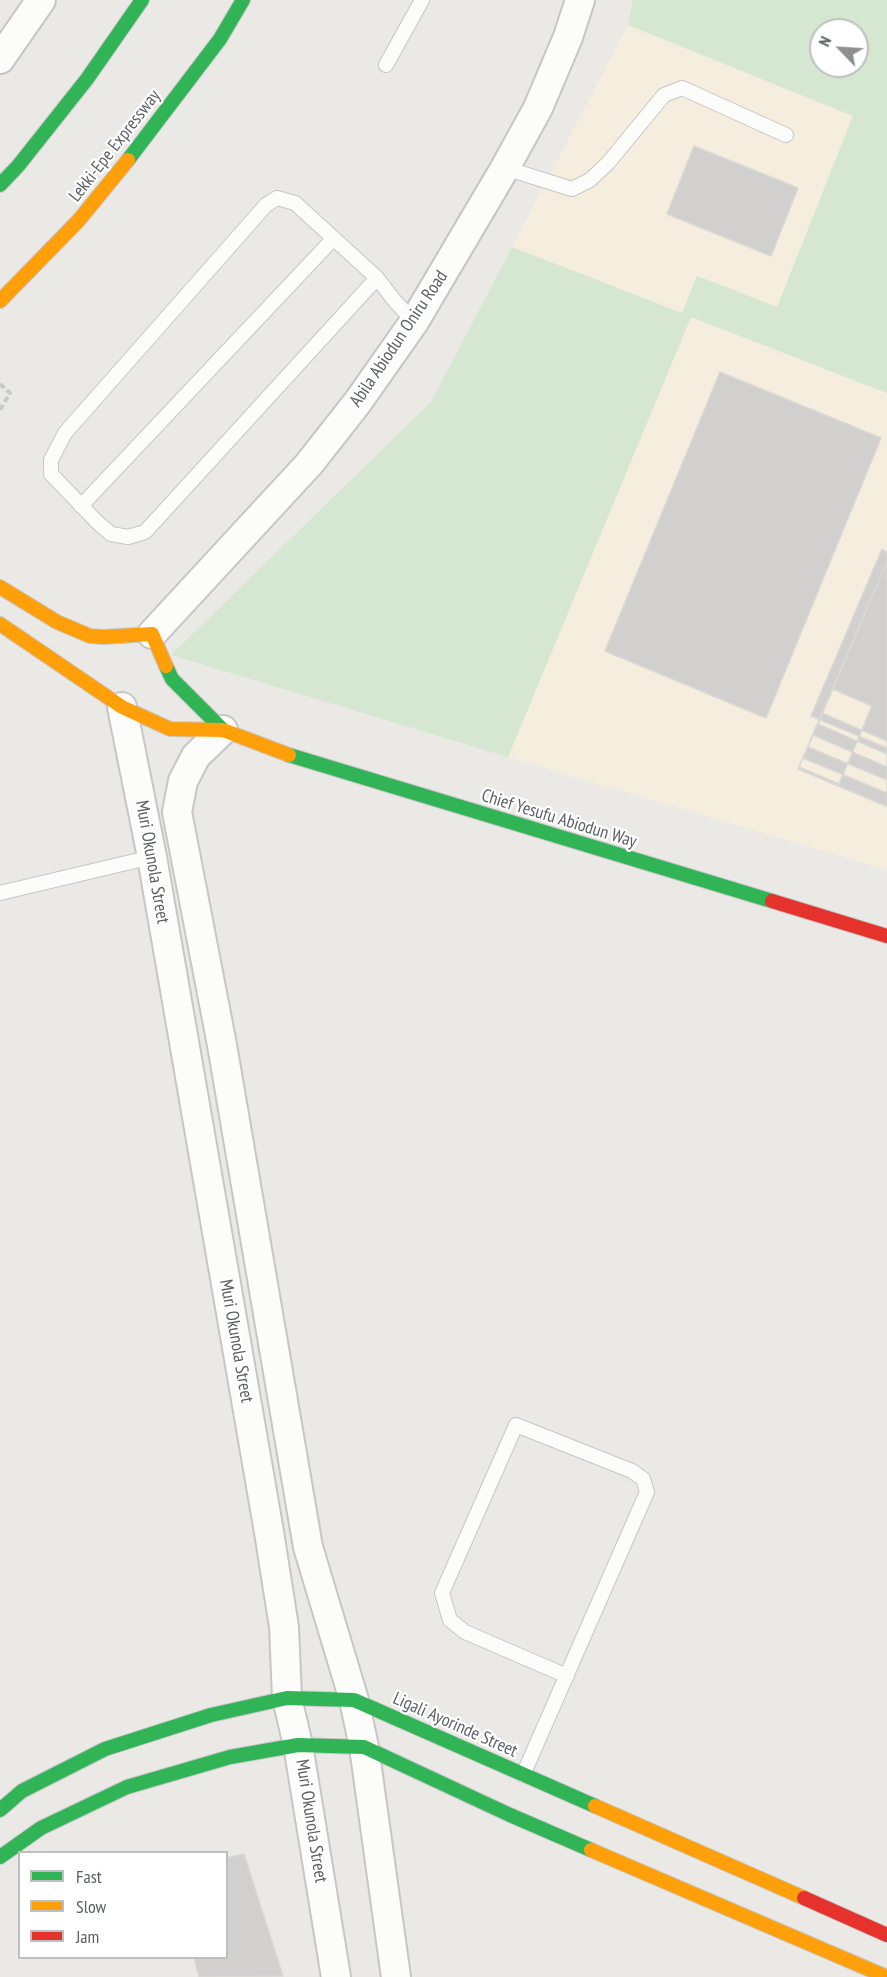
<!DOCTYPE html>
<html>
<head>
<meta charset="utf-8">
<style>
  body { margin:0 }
  #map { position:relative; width:887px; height:1977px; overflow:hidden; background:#ebe9e6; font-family:"PT Sans Narrow",sans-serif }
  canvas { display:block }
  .legend { position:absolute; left:18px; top:1851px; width:210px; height:108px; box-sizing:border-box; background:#fff; border:2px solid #bdbfc1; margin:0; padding:8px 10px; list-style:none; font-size:18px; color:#5b5f63 }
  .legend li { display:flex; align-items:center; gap:12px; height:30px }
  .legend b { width:30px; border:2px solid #bdbfc1 }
  .north { position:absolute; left:809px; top:18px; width:60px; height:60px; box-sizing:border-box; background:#fff; border:2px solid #bdbfc1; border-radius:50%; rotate:295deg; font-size:16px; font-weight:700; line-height:24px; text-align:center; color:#5b5f63 }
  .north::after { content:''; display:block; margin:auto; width:21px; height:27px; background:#8d8f91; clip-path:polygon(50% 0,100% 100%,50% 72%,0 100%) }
</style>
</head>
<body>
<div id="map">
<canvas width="887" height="1977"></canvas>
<ul class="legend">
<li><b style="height:8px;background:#30b455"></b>Fast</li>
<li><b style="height:8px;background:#ff9f0a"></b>Slow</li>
<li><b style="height:8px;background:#e5322d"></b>Jam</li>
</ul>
<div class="north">N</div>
</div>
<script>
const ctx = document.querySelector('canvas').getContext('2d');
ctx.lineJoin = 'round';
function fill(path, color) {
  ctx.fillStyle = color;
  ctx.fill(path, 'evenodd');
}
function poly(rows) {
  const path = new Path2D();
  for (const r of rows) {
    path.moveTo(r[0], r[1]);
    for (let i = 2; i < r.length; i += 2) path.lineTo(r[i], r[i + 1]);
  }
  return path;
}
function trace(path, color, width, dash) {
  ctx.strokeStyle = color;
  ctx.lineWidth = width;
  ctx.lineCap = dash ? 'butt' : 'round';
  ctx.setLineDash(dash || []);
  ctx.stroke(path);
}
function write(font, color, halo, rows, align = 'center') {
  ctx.font = font + ' "PT Sans Narrow",sans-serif';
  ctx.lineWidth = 4.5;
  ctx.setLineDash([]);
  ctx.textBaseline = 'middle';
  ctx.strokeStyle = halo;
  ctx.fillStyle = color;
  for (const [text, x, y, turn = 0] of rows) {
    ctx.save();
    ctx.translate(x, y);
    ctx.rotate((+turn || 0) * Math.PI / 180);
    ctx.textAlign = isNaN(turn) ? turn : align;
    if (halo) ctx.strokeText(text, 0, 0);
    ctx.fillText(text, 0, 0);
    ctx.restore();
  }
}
fill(poly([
  [628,25,853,116,777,307,697,276,682,313,512,247],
  [691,317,887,393,887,870,508,757]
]), '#f5edde');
fill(poly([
  [633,0,887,0,887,393,691,317,508,757,171,655,431,402,512,247,682,313,697,276,777,307,853,116,628,25],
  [821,30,857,30,857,66,821,66]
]), '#d5e7d1');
const building = poly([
  [694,146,798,188,771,256,667,214,694,146],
  [720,372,881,438,766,718,605,651,720,372],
  [882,549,887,552,887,748,811,716,882,549],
  [887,561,887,806,798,769,799,767,839,784,872,706,833,689,887,561],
  [887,561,887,806,798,769,887,561],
  [887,561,887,804,886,806,798,769,887,561],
  [887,561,887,793,803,758,887,561],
  [887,561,887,780,808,747,887,561],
  [887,561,887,767,813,735,887,561],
  [887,561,887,754,818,724,887,561],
  [887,561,887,741,822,713,887,561],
  [244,1854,283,1976,199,1977,194,1958,226,1958,226,1858,244,1854]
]);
fill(building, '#d1d0cf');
trace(building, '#dad8d5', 1.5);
const lane = poly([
  [386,65,422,0],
  [505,168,572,189,590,180,608,163,664,95,682,88,786,135],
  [277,198,295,203,377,278,145,532,128,537,111,534,97,522,51,474,51,460,65,433,266,205,277,198],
  [377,278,394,300,414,322],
  [81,506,334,238],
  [0,893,152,857],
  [523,1775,647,1492,643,1479,632,1471,516,1425,442,1593,450,1620,465,1632,567,1676]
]);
const street = poly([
  [0,59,41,0],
  [152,634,309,464,357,403,414,322,505,168,538,108,568,37,580,0],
  [122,707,152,857,269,1532,284,1627,287,1698,298,1745,336,1977],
  [223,730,196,756,183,781,177,812,222,1045,308,1547,354,1700,364,1747,396,1977]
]);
const fast = poly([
  [128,160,220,39,243,0],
  [0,185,18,166,87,79,142,0],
  [166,666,172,679,223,730],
  [289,755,772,901],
  [0,1810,22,1791,105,1749,211,1715,287,1698,354,1700,595,1806],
  [0,1857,41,1828,127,1787,230,1757,298,1745,364,1747,510,1815,591,1850]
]);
const slow = poly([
  [0,301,79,220,128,160],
  [0,587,57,622,90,636,103,637,152,634,166,666],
  [0,624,122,707,170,729,223,730,289,755],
  [595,1806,804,1898],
  [591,1850,887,1977]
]);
const jam = poly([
  [772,901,887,936],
  [804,1898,887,1935]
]);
trace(lane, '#c6c6c7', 16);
trace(street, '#c6c6c7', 32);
trace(fast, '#c7c7c8', 16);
trace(slow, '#c7c7c8', 16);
trace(jam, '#c7c7c8', 16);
trace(poly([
  [0,384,10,393,0,410]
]), '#c5cbc8', 4, [6, 3]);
trace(lane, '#fcfcfb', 14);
trace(street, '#fcfcfb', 28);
trace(fast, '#30b455', 14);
trace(slow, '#ff9f0a', 14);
trace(jam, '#e5322d', 14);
write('18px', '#5b5f63', '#fff', [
  ["Lekki-Epe Expressway",115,146,-52],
  ["Abila Abiodun Oniru Road",399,339,-56],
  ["Chief Yesufu Abiodun Way",559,819,17],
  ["Muri Okunola Street",152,862,80],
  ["Muri Okunola Street",236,1341,80],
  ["Ligali Ayorinde Street",455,1725,24],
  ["Muri Okunola Street",311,1821,81]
]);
</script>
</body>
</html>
